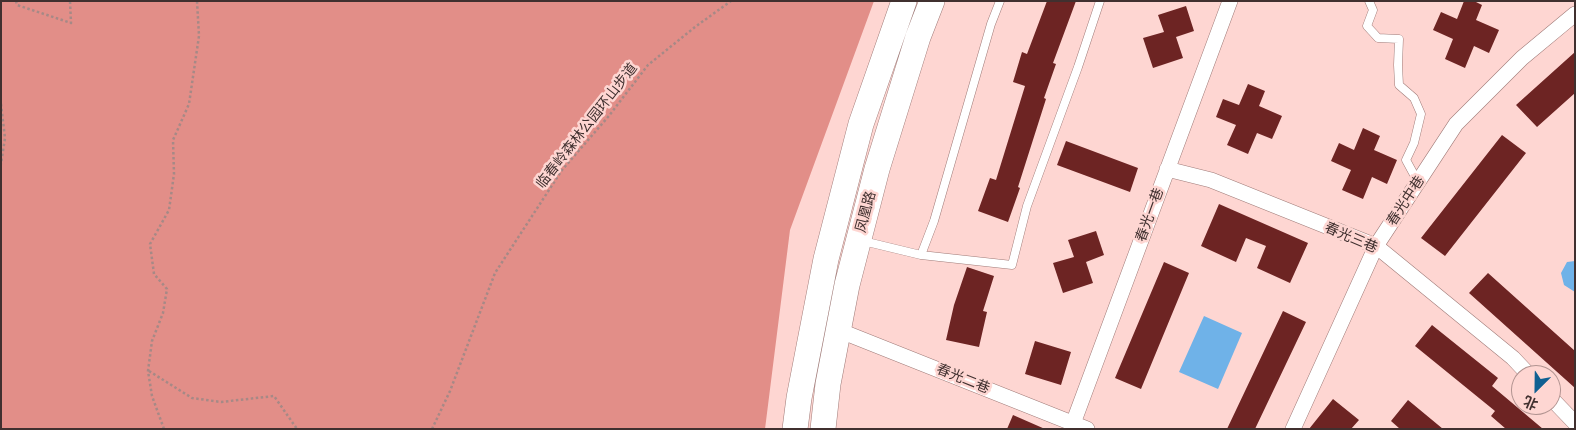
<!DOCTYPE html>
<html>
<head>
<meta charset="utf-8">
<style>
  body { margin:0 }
  #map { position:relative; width:1576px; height:430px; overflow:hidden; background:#fed6d2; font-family:"PT Serif","Noto Sans SC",serif }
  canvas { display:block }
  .frame { position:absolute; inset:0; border:2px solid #40302f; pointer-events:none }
  .north { position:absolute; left:1511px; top:365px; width:50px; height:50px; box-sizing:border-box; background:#fed6d2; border:1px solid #b29491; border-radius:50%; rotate:203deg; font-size:14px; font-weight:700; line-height:20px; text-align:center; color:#40302f }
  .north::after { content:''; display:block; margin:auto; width:18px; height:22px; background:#106092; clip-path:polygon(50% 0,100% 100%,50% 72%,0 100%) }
</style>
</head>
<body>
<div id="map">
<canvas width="1576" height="430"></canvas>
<div class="frame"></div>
<div class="north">北</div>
</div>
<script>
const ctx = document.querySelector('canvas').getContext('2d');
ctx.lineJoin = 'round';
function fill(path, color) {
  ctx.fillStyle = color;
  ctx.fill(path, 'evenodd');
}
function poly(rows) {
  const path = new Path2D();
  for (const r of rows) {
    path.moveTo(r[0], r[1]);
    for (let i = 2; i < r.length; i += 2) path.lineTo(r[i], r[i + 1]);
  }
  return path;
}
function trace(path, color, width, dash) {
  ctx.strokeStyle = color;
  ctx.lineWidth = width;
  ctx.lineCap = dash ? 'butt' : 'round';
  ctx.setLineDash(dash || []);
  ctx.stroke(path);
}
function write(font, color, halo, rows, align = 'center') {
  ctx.font = font + ' "PT Serif","Noto Sans SC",serif';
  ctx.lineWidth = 5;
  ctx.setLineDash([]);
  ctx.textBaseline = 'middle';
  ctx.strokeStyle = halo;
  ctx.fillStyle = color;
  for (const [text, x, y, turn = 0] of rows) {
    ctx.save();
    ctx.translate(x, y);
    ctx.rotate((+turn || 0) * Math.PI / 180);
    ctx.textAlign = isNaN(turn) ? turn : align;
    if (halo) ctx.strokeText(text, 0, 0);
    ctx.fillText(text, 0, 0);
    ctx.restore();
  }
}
fill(poly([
  [1,1,874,1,790,230,765,429,1,429]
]), '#e28e88');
fill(poly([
  [1575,261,1575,292,1564,285,1561,273,1567,262],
  [1204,316,1242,333,1218,389,1179,372]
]), '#6fb2e8');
fill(poly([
  [1047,1,1076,1,1053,63,1056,64,1044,98,1046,99,1018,187,1020,188,1008,222,978,211,990,178,996,180,1025,86,1013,82,1022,52,1027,54],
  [1464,1,1474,1,1482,5,1476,20,1499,30,1489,53,1474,46,1465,68,1445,59,1453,39,1433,30,1441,12,1457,19],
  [1186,6,1194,31,1176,37,1183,58,1153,68,1143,38,1164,32,1158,15],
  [1575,52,1575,93,1537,127,1516,105],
  [1248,84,1265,91,1259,106,1282,116,1272,139,1257,133,1248,154,1227,145,1236,125,1216,117,1223,99,1239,105],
  [1363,128,1380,136,1374,150,1397,160,1387,184,1372,177,1363,199,1342,190,1351,170,1331,161,1339,143,1354,150],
  [1502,135,1526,153,1445,256,1421,238],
  [1066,141,1138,168,1130,192,1057,165],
  [1219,204,1308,243,1290,283,1257,268,1266,246,1246,238,1236,262,1201,246],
  [1096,231,1104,255,1086,262,1093,283,1063,293,1053,263,1074,257,1068,240],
  [1164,262,1189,273,1141,389,1115,378],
  [967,267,994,276,983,311,987,312,979,347,946,340,954,305],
  [1488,273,1575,351,1575,388,1469,293],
  [1283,311,1306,322,1255,429,1227,429],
  [1432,325,1498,378,1492,386,1543,429,1506,429,1491,416,1495,411,1415,346],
  [1035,341,1071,352,1061,385,1025,374],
  [1333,399,1359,420,1351,429,1309,429],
  [1408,400,1443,429,1400,429,1391,421],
  [1013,415,1045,429,1007,429]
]), '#6d2423');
const service = poly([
  [1369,1,1373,10,1367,26,1378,38,1399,39,1398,65,1399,85,1414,98,1421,114,1414,143,1406,160,1418,182],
  [863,241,921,255,934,221,991,24,1000,1],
  [921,255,1012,265,1027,206,1078,67,1100,1]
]);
const minor = poly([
  [1167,169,1211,180,1376,246,1513,358,1529,375],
  [838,330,1087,429],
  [1551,398,1575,423],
  [1071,429,1230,1],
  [1293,429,1376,246,1456,124,1522,58,1575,14]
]);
const trunk = poly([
  [795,429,799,398,826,259,861,124,904,1],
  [823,429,828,384,847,285,877,169,918,37,932,1]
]);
trace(service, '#a07b78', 9);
trace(minor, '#a07b78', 16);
trace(trunk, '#a07b78', 26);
trace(poly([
  [16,1,17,5,71,23,70,1],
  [1,104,5,138,1,164],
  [149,371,192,398,221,402,274,396,297,429],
  [164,429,152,396,148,371,152,341,163,313,167,289,154,274,150,244,169,210,174,174,173,140,189,104,199,36,197,1],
  [432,429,450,391,495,273,562,170,608,117,648,65,695,27,731,1]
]), '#a68986', 2.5, [2.5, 2.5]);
trace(service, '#fff', 8);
trace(minor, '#fff', 15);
trace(trunk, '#fff', 25);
write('14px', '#40302f', '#fed6d2', [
  ["临春岭森林公园环山步道",587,126,-52],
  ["春光中巷",1406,201,-57],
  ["凤凰路",866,212,-75],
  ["春光一巷",1150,215,-70],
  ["春光三巷",1351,238,23],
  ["春光二巷",963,379,22]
]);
</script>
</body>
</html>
